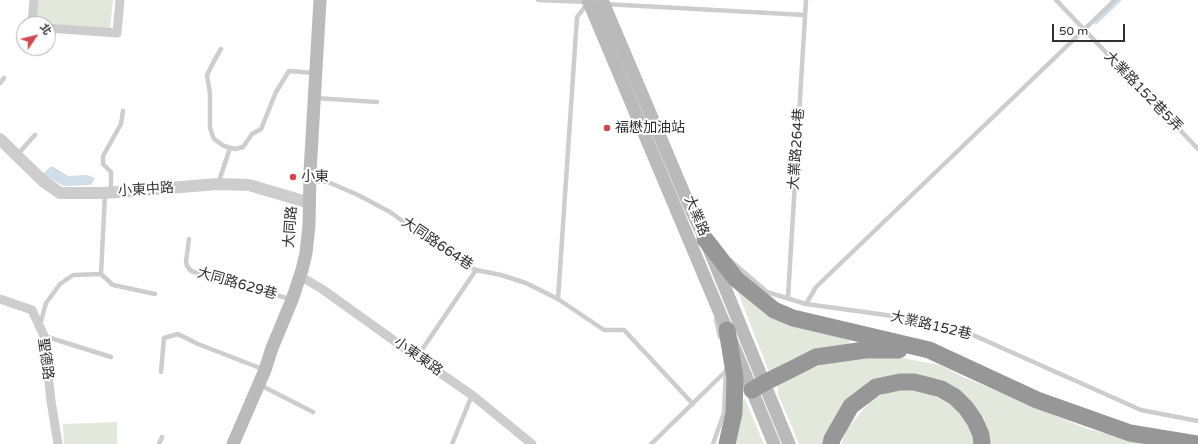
<!DOCTYPE html>
<html>
<head>
<meta charset="utf-8">
<style>
  body { margin:0 }
  #map { position:relative; width:1198px; height:444px; overflow:hidden; background:#fff; font-family:"Varela Round","Noto Sans TC",sans-serif }
  canvas { display:block }
  .north { position:absolute; left:16px; top:16px; width:40px; height:40px; box-sizing:border-box; background:#fff; border:1px solid #acacac; border-radius:50%; rotate:55deg; font-size:11px; font-weight:700; line-height:16px; text-align:center; color:#303030 }
  .north::after { content:''; display:block; margin:auto; width:14px; height:18px; background:#d14950; clip-path:polygon(50% 0,100% 100%,50% 72%,0 100%) }
  .scale { position:absolute; left:1052px; top:24px; width:73px; height:18px; box-sizing:border-box; border:2px solid #303030; border-top:0; padding-left:5px; font-size:12px; line-height:14px; white-space:nowrap; color:#303030; -webkit-text-stroke:3px #fff; paint-order:stroke }
</style>
</head>
<body>
<div id="map">
<canvas width="1198" height="444"></canvas>
<div class="north">北</div>
<div class="scale">50 m</div>
</div>
<script>
const ctx = document.querySelector('canvas').getContext('2d');
ctx.lineJoin = 'round';
function fill(path, color) {
  ctx.fillStyle = color;
  ctx.fill(path, 'evenodd');
}
function poly(rows) {
  const path = new Path2D();
  for (const r of rows) {
    path.moveTo(r[0], r[1]);
    for (let i = 2; i < r.length; i += 2) path.lineTo(r[i], r[i + 1]);
  }
  return path;
}
function trace(path, color, width, dash) {
  ctx.strokeStyle = color;
  ctx.lineWidth = width;
  ctx.lineCap = dash ? 'butt' : 'round';
  ctx.setLineDash(dash || []);
  ctx.stroke(path);
}
function write(font, color, halo, rows, align = 'center') {
  ctx.font = font + ' "Varela Round","Noto Sans TC",sans-serif';
  ctx.lineWidth = 4;
  ctx.setLineDash([]);
  ctx.textBaseline = 'middle';
  ctx.strokeStyle = halo;
  ctx.fillStyle = color;
  for (const [text, x, y, turn = 0] of rows) {
    ctx.save();
    ctx.translate(x, y);
    ctx.rotate((+turn || 0) * Math.PI / 180);
    ctx.textAlign = isNaN(turn) ? turn : align;
    if (halo) ctx.strokeText(text, 0, 0);
    ctx.fillText(text, 0, 0);
    ctx.restore();
  }
}
fill(poly([
  [38,0,113,0,110,29,36,22],
  [737,290,787,325,850,340,848,345,792,359,769,372],
  [886,355,940,365,963,377,1085,428,1145,444,989,444,984,418,959,393,923,379,853,395,825,444,799,444,778,394,778,383,821,365],
  [895,389,923,391,956,407,975,434,976,444,841,444,847,429,872,399],
  [744,397,764,444,734,444],
  [117,422,117,444,64,444,63,424]
]), '#e3e8dd');
fill(poly([
  [52,166,68,176,87,175,95,178,91,185,64,186,42,174]
]), '#cfdee9');
trace(poly([
  [1096,23,1120,0]
]), '#cfdee9', 3);
trace(poly([
  [538,0,588,2],
  [1056,0,1198,149],
  [605,4,805,15],
  [221,49,214,61,207,75,210,94,210,128,214,139,224,146,235,149,243,147,252,134,261,129,276,92,289,71,314,73],
  [0,83,4,78],
  [315,98,377,102],
  [17,155,35,135],
  [312,181,328,182,358,195,390,212,457,260,476,270,501,275,526,283,558,299,604,330,624,330,693,404],
  [218,184,230,148],
  [111,192,111,172,103,164,103,156,121,124,123,111],
  [189,239,186,262,187,266,191,271,290,299],
  [731,261,767,292,806,304,915,319,964,331,1141,410,1198,421],
  [101,274,105,194],
  [101,274,113,285,155,294],
  [788,297,806,0],
  [558,299,577,17,587,4],
  [806,304,816,287,1115,0],
  [716,319,720,337],
  [40,325,46,303,60,284,73,275,101,274],
  [44,336,111,357],
  [417,357,476,270],
  [161,372,164,338,178,334,198,344,265,370],
  [260,385,313,412],
  [159,444,162,437],
  [452,444,472,395],
  [651,444,726,371],
  [713,444,724,413,726,370]
]), '#cdcdcd', 4.5);
trace(poly([
  [32,24,34,0],
  [48,28,117,33,120,0],
  [300,276,322,289,417,357,472,395,532,444],
  [0,299,32,310,44,336,51,401,58,444]
]), '#cdcdcd', 9);
trace(poly([
  [0,139,43,181,60,193,105,193,218,184,249,185,310,203]
]), '#cdcdcd', 12);
trace(poly([
  [588,0,727,330,774,444],
  [602,0,689,205,705,239,789,444],
  [233,444,265,370,272,348,292,300,302,270,306,253,309,225,310,172,320,0]
]), '#bababa', 13);
trace(poly([
  [705,239,736,279,774,310,793,318,929,350,1037,400,1130,433,1198,444],
  [752,390,764,383,816,357,865,350,899,350],
  [727,444,734,413,735,378,727,330],
  [831,444,832,439,851,406,876,387,900,382,914,382,926,385,941,389,955,397,966,408,975,421,981,435,982,444]
]), '#979797', 17);
for (const [x, y, r, color] of [
  [607,128,4,"#d14950"],
  [293,177,4,"#d14950"]
]) {
  const dot = new Path2D();
  dot.arc(x, y, r, 0, 2 * Math.PI);
  ctx.fillStyle = color;
  ctx.fill(dot);
  trace(dot, '#fff', 1.5);
}
write('14px', '#303030', '#fff', [
  ["大業路152巷5弄",1143,92,46],
  ["大業路264巷",797,149,-86],
  ["小東中路",146,190,-4],
  ["大業路",696,216,67],
  ["大同路",291,227,-86],
  ["大同路664巷",437,244,34],
  ["大同路629巷",237,284,16],
  ["大業路152巷",931,326,13],
  ["小東東路",418,357,35],
  ["聖德路",45,359,82]
]);
write('14px', '#303030', '#fff', [
  ["福懋加油站",615,128],
  ["小東",301,177]
], 'left');
</script>
</body>
</html>
